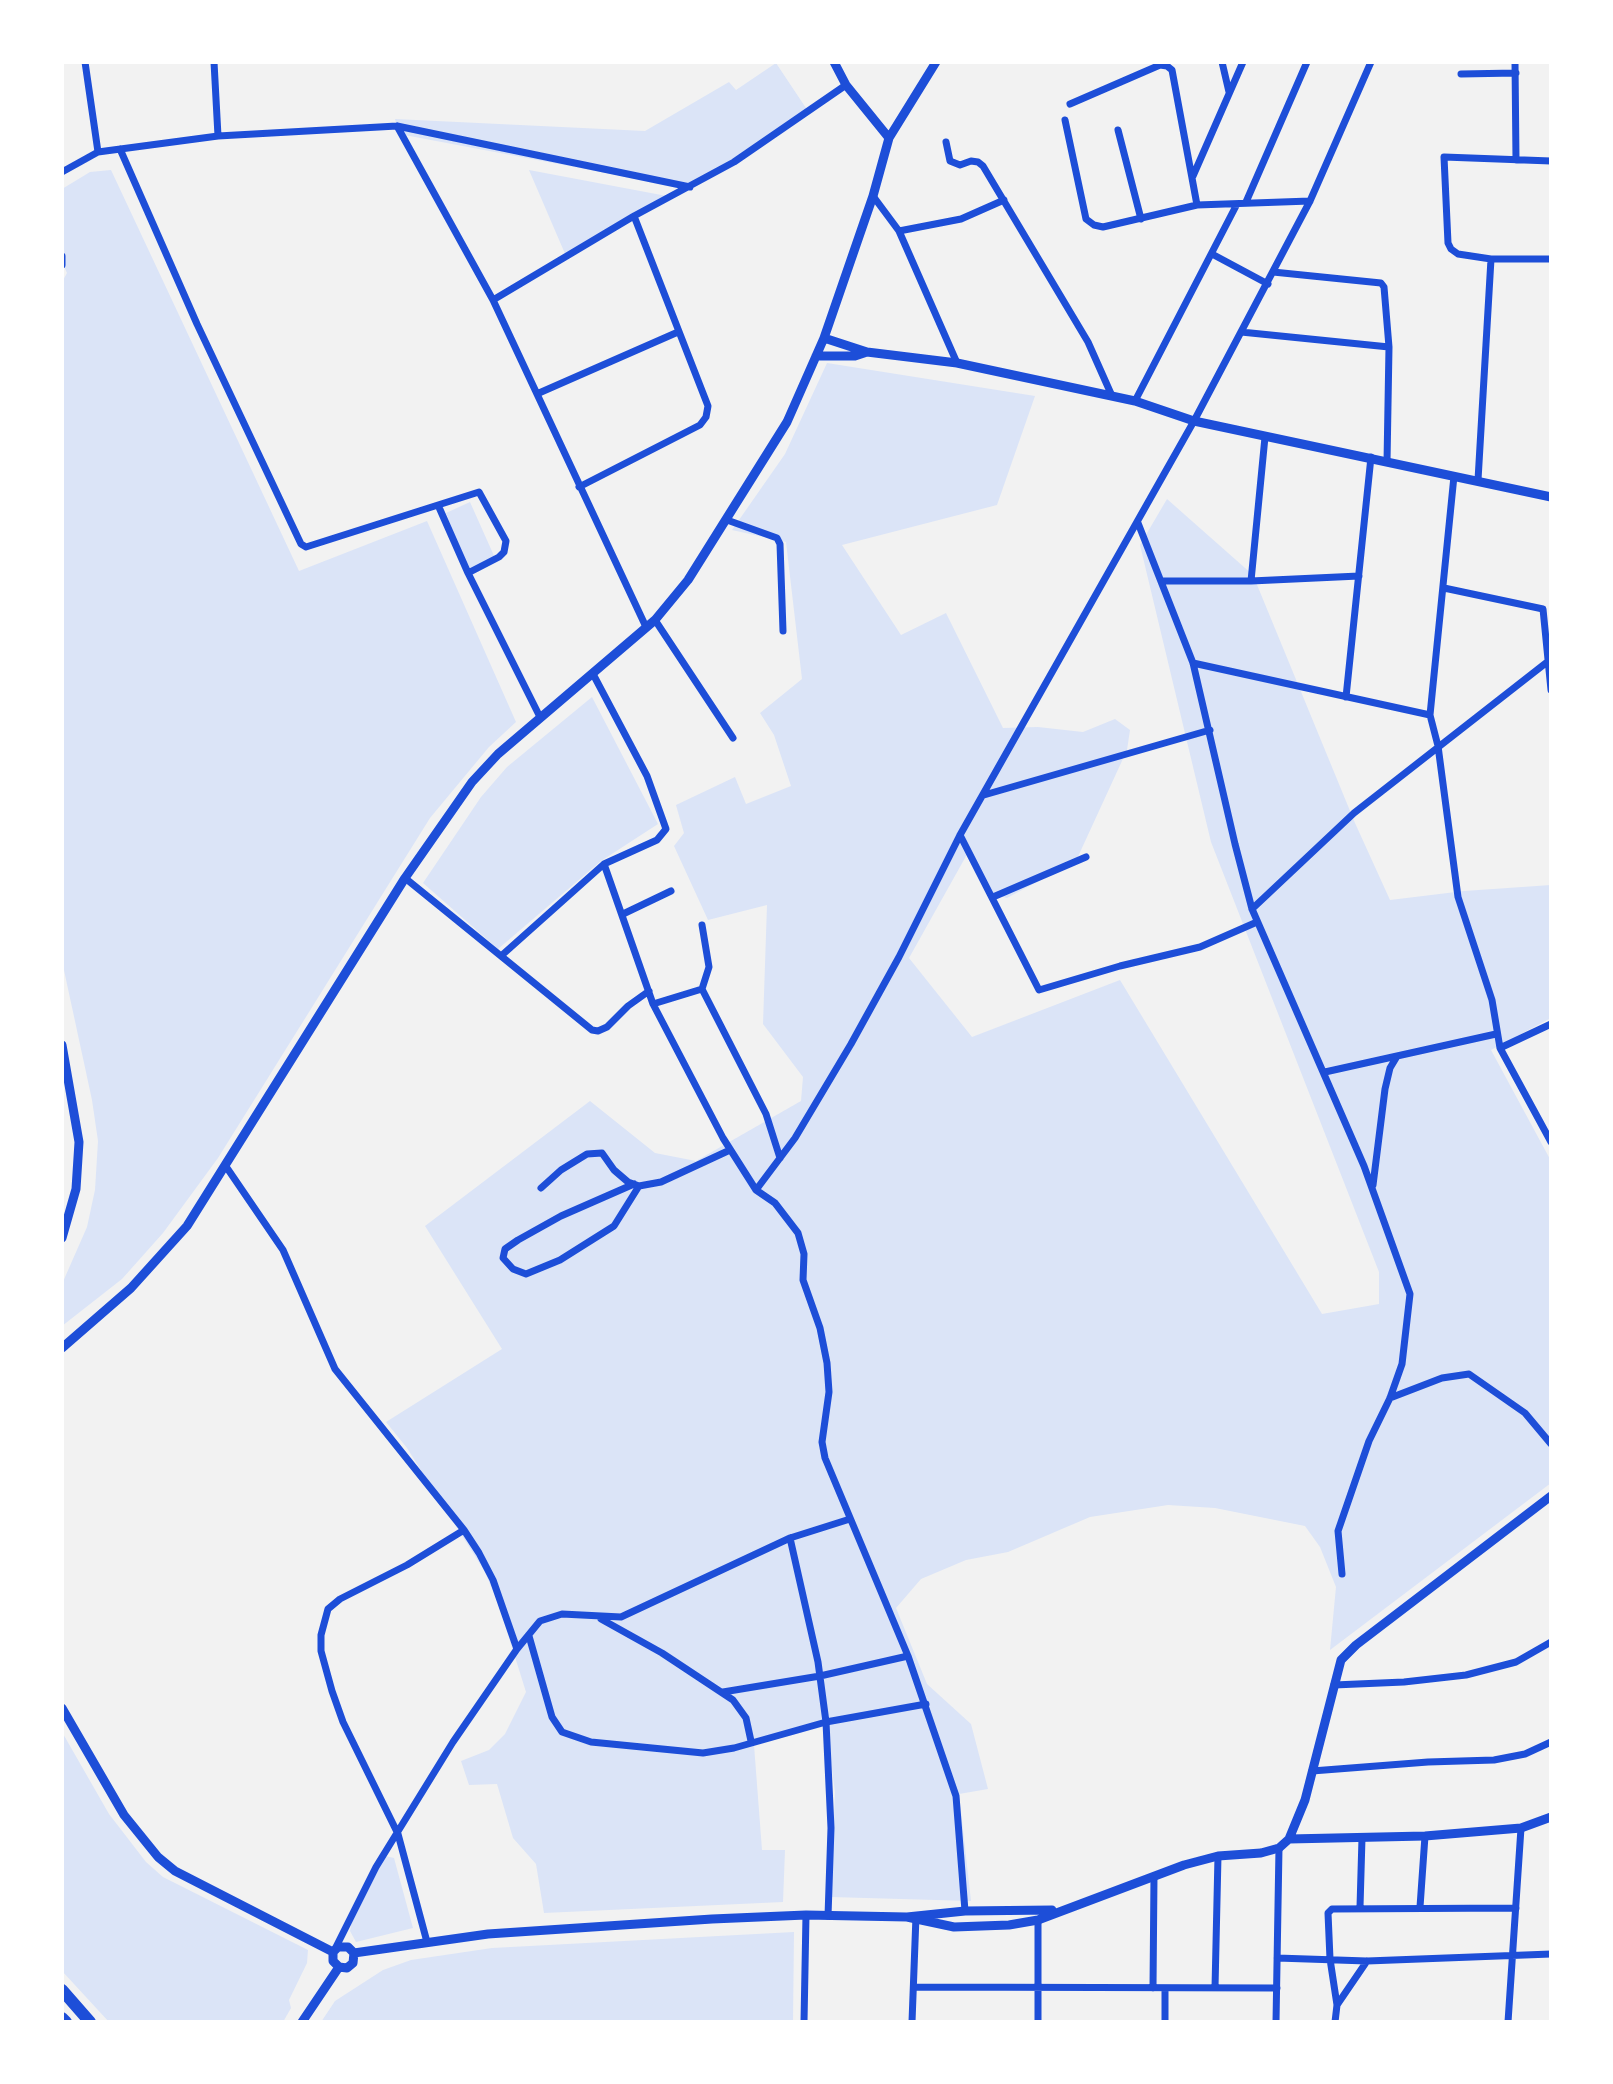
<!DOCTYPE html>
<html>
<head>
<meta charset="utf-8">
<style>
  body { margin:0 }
  #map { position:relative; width:1613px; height:2084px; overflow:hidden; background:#f2f2f2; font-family:"Open Sans",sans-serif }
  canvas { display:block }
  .frame { position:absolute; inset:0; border:64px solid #fff; pointer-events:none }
</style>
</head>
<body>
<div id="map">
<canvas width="1613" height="2084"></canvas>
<div class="frame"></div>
</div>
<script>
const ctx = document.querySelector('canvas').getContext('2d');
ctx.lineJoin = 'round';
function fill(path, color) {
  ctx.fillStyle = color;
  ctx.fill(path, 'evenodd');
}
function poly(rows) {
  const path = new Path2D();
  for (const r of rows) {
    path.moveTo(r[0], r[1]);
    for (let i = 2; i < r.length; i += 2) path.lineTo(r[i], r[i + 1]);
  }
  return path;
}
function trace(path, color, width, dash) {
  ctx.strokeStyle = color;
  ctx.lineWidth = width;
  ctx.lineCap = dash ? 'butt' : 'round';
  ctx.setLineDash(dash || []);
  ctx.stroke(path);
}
fill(poly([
  [776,63,808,111,686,188,399,134,395,119,645,131,729,82,736,90],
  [111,170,299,571,427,521,516,722,489,747,430,818,218,1158,163,1233,122,1279,62,1326,62,1284,87,1227,95,1190,98,1141,92,1100,62,961,62,282,67,273,62,262,62,189,90,172],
  [529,170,672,197,566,256],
  [827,363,1035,396,997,505,842,545,901,635,946,613,1003,728,1038,727,1083,732,1115,719,1130,730,1127,750,1076,861,1007,898,993,894,970,849,909,958,972,1037,1120,980,1322,1314,1379,1304,1379,1272,1211,842,1140,545,1167,499,1253,575,1355,823,1390,900,1464,891,1551,885,1551,1018,1491,1050,1551,1161,1551,1483,1330,1650,1336,1587,1320,1547,1305,1526,1215,1508,1168,1505,1090,1517,1008,1552,966,1560,921,1579,896,1608,927,1684,971,1724,988,1789,959,1794,971,1901,831,1897,835,1792,826,1726,754,1745,762,1850,785,1850,783,1902,544,1913,536,1864,513,1838,497,1784,469,1785,461,1761,489,1750,505,1734,526,1692,499,1606,485,1572,407,1448,386,1422,502,1349,425,1226,590,1101,655,1153,696,1161,801,1101,803,1077,763,1024,767,905,708,920,674,846,684,833,676,805,735,777,746,804,791,786,774,735,760,713,802,679,786,542,732,530,785,454],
  [470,502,495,558,468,570,446,513],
  [592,697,658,824,601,861,498,949,423,883,481,797,507,767],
  [62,1732,109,1814,146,1862,163,1877,308,1950,307,1963,289,2000,291,2008,283,2022,109,2022,62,1971],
  [385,1856,394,1858,413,1928,356,1942,350,1931,352,1920],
  [794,1932,793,2022,321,2022,335,2001,383,1970,411,1960,492,1948]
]), '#dbe4f7');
trace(poly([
  [85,62,98,152],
  [214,62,218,136],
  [1222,62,1229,92],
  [1515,62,1516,160],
  [1461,74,1516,73],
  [1070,104,1160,65,1167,66,1172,70,1197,205],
  [1065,120,1086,219,1094,225,1103,227,1197,205,1310,201],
  [397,126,493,300,646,627],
  [1118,130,1141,219],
  [946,142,950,161,960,165,971,161,978,162,983,166,1088,342,1112,396],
  [120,149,197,324,301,544,306,547,438,505,468,573,540,717],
  [1551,161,1444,157,1448,243,1451,249,1458,254,1491,259,1551,259],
  [62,172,98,152,218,136,397,126,690,187],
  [1193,176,1243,62],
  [873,196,899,231,957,363],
  [1246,202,1307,62],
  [899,231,961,219,1004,200],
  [1212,254,1268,284],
  [62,256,62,265],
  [1273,272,1381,283,1384,287,1389,347,1387,462],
  [493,300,634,216,734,162,846,85],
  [1241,332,1389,347],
  [539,393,678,332],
  [1135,401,1237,204],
  [1478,480,1491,259],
  [579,487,700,425,706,417,708,406,634,216],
  [438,505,479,492,506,541,504,552,499,557,468,573],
  [727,520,777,538,780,544,783,631],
  [1138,523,1193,663,1235,844,1252,909,1364,1166,1410,1294,1402,1364,1390,1398,1369,1441,1338,1531,1342,1574],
  [1161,581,1251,581,1359,576],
  [1251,581,1265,437],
  [1444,588,1543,609,1551,690],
  [655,620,733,738],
  [1193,663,1430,715,1438,746,1458,897,1492,1000,1500,1048,1551,1142],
  [1346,697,1371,457],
  [1430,715,1454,476],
  [984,795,1210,730],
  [960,835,1039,990,1120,966,1200,947,1257,922],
  [604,864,653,1004,723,1138,756,1190,775,1203,798,1233,804,1254,803,1280,820,1328,827,1363,829,1392,822,1442,825,1458,908,1656,956,1796,965,1911],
  [405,878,592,1030,598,1031,607,1027,628,1006,649,991],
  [993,897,1086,857],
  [1252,909,1354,813,1551,659],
  [623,914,671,891],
  [501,956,604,864,657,840,666,829,647,776,593,674],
  [702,989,766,1114,780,1158],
  [653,1004,702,989,709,967,702,925],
  [1500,1048,1551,1024],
  [1325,1072,1496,1034],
  [225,1165,283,1250,335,1369,464,1530,479,1553,493,1580,517,1649],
  [634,1184,561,1216,518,1240,505,1249,503,1258,513,1269,526,1274,560,1260,614,1226,639,1186],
  [1373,1185,1385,1089,1390,1068,1396,1058],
  [541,1188,561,1170,587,1154,602,1153,614,1170,628,1182,639,1186,661,1182,730,1150],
  [756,1190,795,1138,851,1044,899,957,960,835,1194,421,1310,201,1371,62],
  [1390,1398,1442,1378,1469,1374,1525,1413,1551,1444],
  [601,1619,662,1653,733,1700,746,1718,751,1741],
  [529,1636,552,1717,562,1732,591,1742,703,1753,734,1748,826,1722,926,1704],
  [1334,1685,1404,1682,1466,1675,1516,1662,1551,1642],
  [723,1692,820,1676,908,1656],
  [1312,1771,1428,1762,1494,1760,1525,1754,1551,1742],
  [1360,1907,1362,1838],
  [1420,1907,1425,1836],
  [828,1916,831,1828,826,1722,818,1662,790,1538,850,1519],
  [427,1942,398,1834,343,1722,332,1691,321,1651,321,1635,328,1609,340,1599,407,1565,464,1530],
  [335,1949,376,1867,453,1742,517,1649,540,1621,562,1614,621,1617,790,1538],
  [1277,1958,1367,1961,1551,1954],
  [914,1987,1277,1988],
  [1153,1988,1154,1876],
  [1165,1988,1165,2022],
  [1215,1988,1218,1856],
  [1337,2005,1367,1961],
  [804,2022,806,1915],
  [912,2022,916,1916],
  [1038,2022,1038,1920],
  [1276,2022,1279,1848],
  [1335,2022,1337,2005,1330,1959,1328,1913,1332,1909,1516,1908],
  [1508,2022,1521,1828]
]), '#1d4ed8', 7);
trace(poly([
  [834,62,846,85,889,138],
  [824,338,867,352,957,363,1135,401,1194,421,1551,497],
  [816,356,855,356,867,352],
  [62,1045,79,1142,76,1189,62,1238],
  [62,1348,131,1288,187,1226,405,878,472,782,498,754,655,620,688,580,787,422,824,338,873,196,889,138,936,62],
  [62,1708,124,1815,158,1857,175,1871,333,1952],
  [1289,1839,1425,1836,1521,1828,1551,1817],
  [907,1917,954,1927,1009,1925,1038,1920,1184,1865,1218,1856,1261,1853,1279,1848,1289,1839,1305,1800,1341,1660,1356,1645,1551,1496],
  [354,1953,488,1934,712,1919,806,1915,907,1917,965,1911,1052,1910],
  [302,2022,339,1967,347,1968,353,1963,354,1953,348,1947,338,1947,333,1952,333,1961,339,1967]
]), '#1d4ed8', 9);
trace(poly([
  [62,1990,90,2022],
  [62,2018,66,2022]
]), '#1d4ed8', 12);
</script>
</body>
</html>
